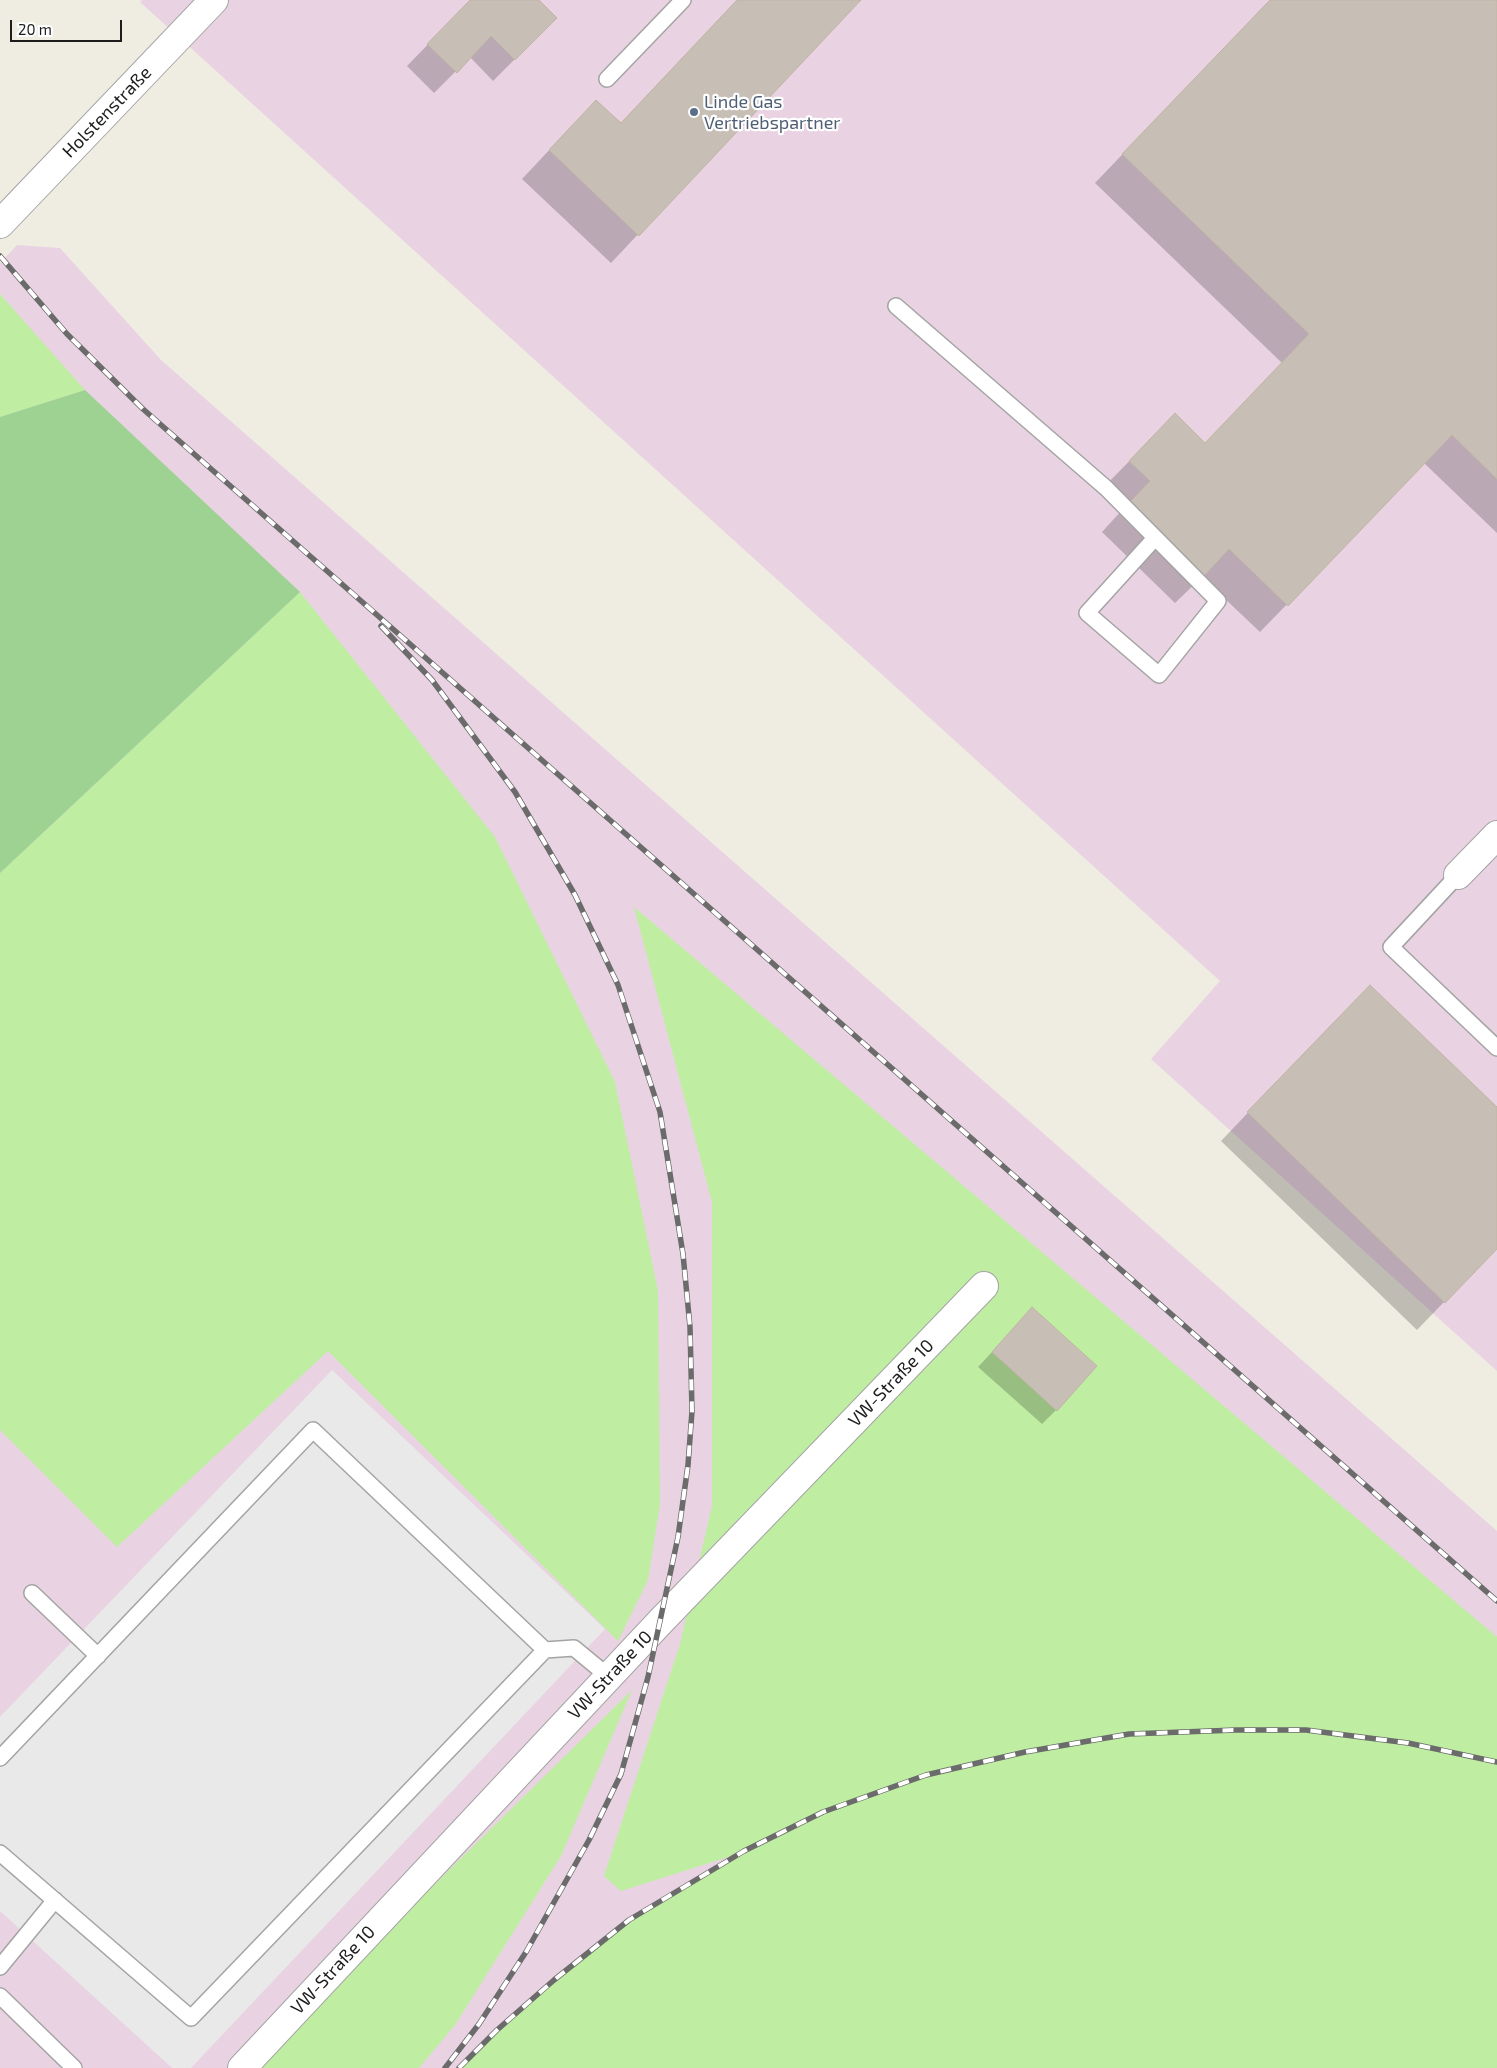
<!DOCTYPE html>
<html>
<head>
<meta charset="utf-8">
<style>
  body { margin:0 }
  #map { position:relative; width:1497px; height:2068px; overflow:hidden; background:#efece2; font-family:"Exo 2",sans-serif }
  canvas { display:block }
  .scale { position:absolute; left:10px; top:20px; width:112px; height:22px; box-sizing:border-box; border:2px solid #1d1d1d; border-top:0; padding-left:6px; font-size:15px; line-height:18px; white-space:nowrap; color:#1d1d1d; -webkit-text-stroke:4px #fff; paint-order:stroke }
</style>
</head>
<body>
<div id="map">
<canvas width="1497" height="2068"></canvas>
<div class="scale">20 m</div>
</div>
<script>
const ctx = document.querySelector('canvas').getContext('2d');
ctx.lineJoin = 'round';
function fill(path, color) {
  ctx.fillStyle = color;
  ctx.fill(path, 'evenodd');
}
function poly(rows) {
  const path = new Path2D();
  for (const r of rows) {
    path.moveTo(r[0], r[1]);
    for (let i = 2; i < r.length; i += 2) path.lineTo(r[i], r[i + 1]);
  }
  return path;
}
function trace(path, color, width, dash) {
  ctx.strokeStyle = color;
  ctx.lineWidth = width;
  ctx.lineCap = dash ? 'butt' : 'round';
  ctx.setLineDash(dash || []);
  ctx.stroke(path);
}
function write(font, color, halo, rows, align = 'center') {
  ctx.font = font + ' "Exo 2",sans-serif';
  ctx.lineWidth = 4.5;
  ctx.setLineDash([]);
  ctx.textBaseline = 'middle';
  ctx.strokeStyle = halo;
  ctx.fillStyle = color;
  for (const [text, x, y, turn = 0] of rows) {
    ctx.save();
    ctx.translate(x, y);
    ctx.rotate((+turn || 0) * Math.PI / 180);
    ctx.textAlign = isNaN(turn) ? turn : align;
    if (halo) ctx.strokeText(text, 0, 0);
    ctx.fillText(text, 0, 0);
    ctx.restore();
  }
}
fill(poly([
  [142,0,1497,0,1497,1371,1151,1059,1220,981,140,2],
  [17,245,60,248,161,360,1497,1531,1497,2068,0,2068,0,309,7,302,0,294,0,263]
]), '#e9d3e2');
fill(poly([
  [0,294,85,390,0,417],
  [300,592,495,837,615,1082,658,1291,660,1504,648,1580,618,1641,328,1351,117,1547,0,1430,0,873],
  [634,907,1497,1637,1497,2068,459,2068,497,2030,554,1980,629,1920,741,1853,621,1891,604,1876,680,1644,712,1506,712,1202],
  [632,1690,561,1856,455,2025,419,2068,248,2068]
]), '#bfeea3');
fill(poly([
  [85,390,300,592,0,873,0,417]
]), '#9ed293');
fill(poly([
  [332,1370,605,1629,191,2068,172,2068,0,1911,0,1717]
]), '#e9e9e9');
fill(poly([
  [471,0,537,0,515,59,493,81,470,57,434,93,407,66],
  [737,0,859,0,611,263,522,179,569,129,620,124],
  [1270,0,1497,0,1497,533,1424,463,1260,632,1202,577,1175,603,1102,532,1123,509,1102,489,1147,443,1205,444,1282,363,1095,183],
  [1342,1014,1497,1109,1497,1247,1417,1330,1221,1141],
  [1032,1309,1056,1410,1042,1424,978,1367]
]), '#0003');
const building = poly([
  [470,0,539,0,557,18,515,60,491,36,457,73,427,44,470,0],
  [737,0,861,0,639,236,549,150,596,100,621,123,737,0],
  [1270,0,1497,0,1497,479,1452,435,1288,606,1229,549,1204,576,1129,503,1150,481,1129,461,1175,413,1205,443,1309,334,1122,154,1270,0],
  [1370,985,1497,1107,1497,1249,1445,1303,1247,1112,1370,985],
  [1032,1307,1097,1366,1057,1411,992,1352,1032,1307]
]);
fill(building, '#c7bfb5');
trace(building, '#c2b4a3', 1);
const service = poly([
  [607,79,683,0],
  [896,306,1106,488,1218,601,1159,675,1087,613,1155,538],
  [1458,875,1391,947,1497,1048],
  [32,1593,98,1656],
  [0,1758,313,1430,545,1650],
  [0,1853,191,2018,545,1650,574,1648,609,1677],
  [0,1967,55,1900],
  [0,1996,74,2068]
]);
const minor = poly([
  [0,224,214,0],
  [1458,875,1497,835],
  [242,2068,661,1621,984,1286]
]);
trace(service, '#a4a4a4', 18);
trace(minor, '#a4a4a4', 30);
trace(service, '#fff', 15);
trace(minor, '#fff', 28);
const rail = poly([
  [0,256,67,334,143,409,1497,1601],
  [381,626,432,680,515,792,575,895,618,985,660,1112,683,1254,690,1327,692,1411,688,1465,678,1537,648,1677,621,1774,589,1840,526,1952,479,2024,445,2068],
  [459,2068,497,2030,554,1980,629,1920,744,1851,823,1812,926,1775,1025,1752,1129,1734,1236,1730,1306,1730,1408,1743,1497,1762]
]);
trace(rail, '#6b6b6b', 5.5);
trace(rail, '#fff', 4, [11]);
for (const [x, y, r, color] of [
  [694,112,5,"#5c6f8a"]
]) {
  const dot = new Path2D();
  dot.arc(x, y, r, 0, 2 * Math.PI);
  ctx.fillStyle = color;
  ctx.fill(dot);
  trace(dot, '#fff', 2);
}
write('18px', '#4e5e75', '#fff', [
  ["Linde Gas",704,102],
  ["Vertriebspartner",704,123]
], 'left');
write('18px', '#1d1d1d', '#fff', [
  ["Holstenstraße",107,112,-46],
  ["VW-Straße 10",891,1383,-46],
  ["VW-Straße 10",610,1675,-47],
  ["VW-Straße 10",333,1970,-47]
]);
</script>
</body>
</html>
